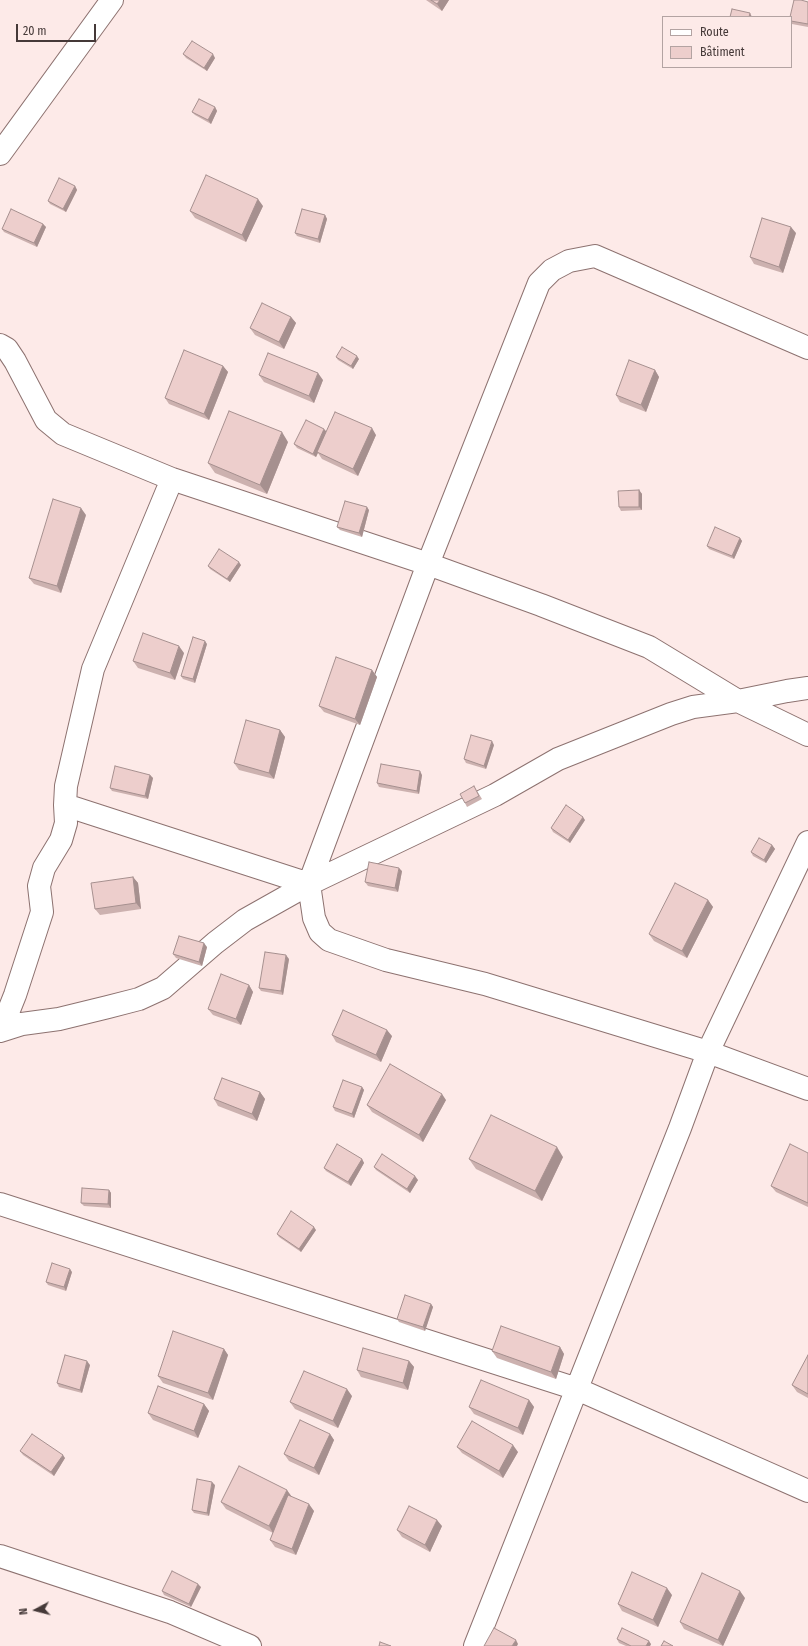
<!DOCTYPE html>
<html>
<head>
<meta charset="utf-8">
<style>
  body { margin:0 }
  #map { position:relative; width:808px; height:1646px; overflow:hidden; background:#fdeae8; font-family:"Fira Sans Condensed",sans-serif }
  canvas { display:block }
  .legend { position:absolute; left:662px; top:16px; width:130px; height:52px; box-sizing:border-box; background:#fdeae8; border:1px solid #b3a3a2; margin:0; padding:5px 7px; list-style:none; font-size:12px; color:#453938 }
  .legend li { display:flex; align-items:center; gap:8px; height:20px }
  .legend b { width:20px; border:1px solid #b3a3a2 }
  .north { position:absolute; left:16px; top:1590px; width:40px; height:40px; -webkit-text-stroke:3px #fdeae8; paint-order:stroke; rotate:263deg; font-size:11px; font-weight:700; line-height:16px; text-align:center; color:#453938 }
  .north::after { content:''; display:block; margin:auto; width:14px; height:18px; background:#453938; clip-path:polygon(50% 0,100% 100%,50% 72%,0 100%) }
  .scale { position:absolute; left:16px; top:24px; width:80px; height:18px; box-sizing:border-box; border:2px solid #453938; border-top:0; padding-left:5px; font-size:12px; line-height:14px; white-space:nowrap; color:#453938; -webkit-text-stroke:3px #fdeae8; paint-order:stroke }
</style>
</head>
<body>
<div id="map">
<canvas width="808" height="1646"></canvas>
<ul class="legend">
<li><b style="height:5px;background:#fff"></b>Route</li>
<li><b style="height:11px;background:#edcecc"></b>Bâtiment</li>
</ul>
<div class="north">N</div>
<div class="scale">20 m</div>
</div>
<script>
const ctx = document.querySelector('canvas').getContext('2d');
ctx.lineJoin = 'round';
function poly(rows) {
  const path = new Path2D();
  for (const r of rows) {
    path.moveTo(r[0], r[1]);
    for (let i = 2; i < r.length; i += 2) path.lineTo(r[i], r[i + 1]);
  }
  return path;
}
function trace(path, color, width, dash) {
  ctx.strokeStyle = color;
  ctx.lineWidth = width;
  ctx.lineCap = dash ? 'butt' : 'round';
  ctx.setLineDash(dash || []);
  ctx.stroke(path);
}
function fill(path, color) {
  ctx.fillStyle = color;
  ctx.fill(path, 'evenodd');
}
const minor = poly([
  [0,154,112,0],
  [0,345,7,349,15,361,46,420,63,434,172,479,428,564,541,605,649,647,738,701,808,735],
  [808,348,595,256,569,261,552,270,539,283,428,564,309,884,314,918,320,932,329,940,386,960,485,984,708,1052,808,1089],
  [65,805,309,884],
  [1,1030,15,995,42,912,39,886,44,868,61,840,66,823,65,805,66,786,93,669,172,479],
  [0,1031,22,1024,59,1019,108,1007,139,999,163,988,215,943,245,920,309,884,495,795,558,759,671,714,693,707,738,701,787,691,808,688],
  [0,1204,577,1389,808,1491],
  [0,1556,170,1612,250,1646],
  [475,1646,680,1128,708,1052,808,842]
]);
trace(minor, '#8d7270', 24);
trace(minor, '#fff', 22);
fill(poly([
  [426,0,449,0,442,11],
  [808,2,808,27,792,24,791,23,791,17],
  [183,54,215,58,207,71,186,58],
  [215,107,217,111,211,124,195,115,192,112],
  [75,186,77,190,66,212,50,204,48,201],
  [263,206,246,242,195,218,190,211],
  [325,215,327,219,320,243,297,236,295,233],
  [43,224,46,227,37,247,4,232,2,229],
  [796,233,783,273,754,264,750,257],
  [291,317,296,323,284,349,255,335,250,328],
  [336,357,359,359,353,369,338,360],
  [223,366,228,372,209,420,169,404,165,398],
  [655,370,659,377,646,412,620,402,616,395],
  [259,375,323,380,314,403,264,382],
  [326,432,376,435,358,476,322,459,318,453,316,457,297,448,294,444],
  [288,442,267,494,215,473,208,463],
  [639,490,642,494,642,510,621,511,619,507],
  [369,510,362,537,340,530,337,527],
  [86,515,61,593,34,584,29,578],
  [740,538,742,541,734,559,709,549,707,546],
  [241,565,230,582,210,569,208,566],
  [207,644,195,683,183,679,181,676],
  [184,653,175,680,138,668,133,661],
  [372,670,377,677,360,725,324,712,319,706],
  [280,730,285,737,274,779,239,770,234,763],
  [494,745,486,769,466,763,464,759],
  [150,775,153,778,148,799,112,791,110,788],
  [422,775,419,794,379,787,377,783],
  [474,786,482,799,467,807,465,803],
  [585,820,570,843,553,832,551,828],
  [772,845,775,849,766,863,753,856,751,852],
  [402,871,398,892,368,886,365,882],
  [133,877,138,883,141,909,100,915,95,909],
  [708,900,713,907,687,958,654,941,649,934],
  [207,947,202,966,176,958,173,954],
  [289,959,283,995,261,991,259,988],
  [249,985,253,992,241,1025,213,1015,208,1009],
  [332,1035,392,1036,381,1062,336,1042],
  [362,1087,364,1090,354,1118,335,1111,333,1107],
  [260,1092,265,1099,257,1121,218,1106,214,1099],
  [446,1100,423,1142,372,1112,367,1105],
  [808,1153,808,1207,776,1192,771,1186],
  [563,1157,542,1201,476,1169,469,1159],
  [362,1159,364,1163,351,1186,326,1171,324,1168],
  [374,1167,418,1180,410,1193,376,1170],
  [109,1190,111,1193,111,1208,84,1206,81,1203],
  [316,1230,301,1252,279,1237,277,1234],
  [72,1272,66,1291,48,1285,46,1282],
  [431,1304,433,1307,425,1331,399,1322,397,1319],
  [560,1347,564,1354,556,1379,497,1358,492,1351],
  [224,1349,228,1355,213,1400,163,1383,158,1376],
  [808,1355,808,1398,797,1392,792,1385],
  [409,1361,414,1367,408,1390,361,1377,357,1370],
  [90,1365,82,1393,59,1387,57,1383],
  [352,1396,338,1428,295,1409,290,1402],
  [529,1400,534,1407,523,1435,474,1414,469,1407],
  [204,1404,209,1411,198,1438,153,1420,148,1413],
  [330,1434,334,1440,319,1475,289,1461,284,1454],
  [457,1447,518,1452,503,1478,462,1453],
  [20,1451,65,1458,54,1476,23,1455],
  [215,1485,209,1516,194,1513,192,1510],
  [292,1497,314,1511,296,1555,275,1547,270,1540,273,1533,226,1509,221,1502],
  [442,1526,430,1552,402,1537,397,1530],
  [201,1587,191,1607,164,1595,162,1591],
  [672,1595,658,1627,622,1611,618,1604],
  [745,1598,723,1646,684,1629,680,1622],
  [617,1639,651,1644,650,1646,626,1646,619,1643]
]), '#ccb1af');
fill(poly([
  [440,0,449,0,442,11,437,4],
  [750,13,752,17,749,17],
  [213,54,215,58,207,71,204,68],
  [215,107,217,111,211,124,208,120],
  [75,186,77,190,66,212,63,209],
  [258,199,263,206,246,242,242,235],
  [325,215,327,219,320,243,318,239],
  [43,224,46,227,37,247,34,243],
  [791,227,796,233,783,273,779,267],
  [291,317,296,323,284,349,279,342],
  [357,356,359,359,353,369,351,366],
  [223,366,228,372,209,420,204,414],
  [655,370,659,377,646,412,641,405],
  [318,373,323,380,314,403,309,396],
  [372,428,376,435,358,476,353,469],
  [324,429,327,432,316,457,313,454],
  [282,432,288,442,267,494,260,485],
  [639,490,642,494,642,510,639,507],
  [367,507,369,510,362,537,359,533],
  [81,508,86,515,61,593,57,586],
  [740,538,742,541,734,559,732,556],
  [239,562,241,565,230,582,227,579],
  [205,641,207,644,195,683,193,679],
  [179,646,184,653,175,680,170,673],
  [372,670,377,677,360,725,355,719],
  [280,730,285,737,274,779,269,773],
  [492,741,494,745,486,769,484,766],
  [420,771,422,775,419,794,417,791],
  [150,775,153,778,148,799,145,796],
  [583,817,585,820,570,843,568,840],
  [772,845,775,849,766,863,764,860],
  [399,868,402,871,398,892,395,888],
  [133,877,138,883,141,909,136,903],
  [708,900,713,907,687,958,682,951],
  [204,943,207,947,202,966,199,962],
  [286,955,289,959,283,995,281,991],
  [249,985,253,992,241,1025,236,1019],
  [387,1030,392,1036,381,1062,376,1055],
  [362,1087,364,1090,354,1118,352,1114],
  [260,1092,265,1099,257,1121,252,1114],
  [442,1094,446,1100,423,1142,419,1135],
  [557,1147,563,1157,542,1201,535,1191],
  [362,1159,364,1163,351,1186,348,1182],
  [415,1176,418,1180,410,1193,407,1189],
  [109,1190,111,1193,111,1208,108,1204],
  [314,1227,316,1230,301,1252,299,1249],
  [70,1269,72,1272,66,1291,64,1287],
  [431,1304,433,1307,425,1331,423,1327],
  [560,1347,564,1354,556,1379,551,1372],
  [224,1349,228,1355,213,1400,208,1393],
  [87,1361,90,1365,82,1393,80,1390],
  [409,1361,414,1367,408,1390,403,1383],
  [347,1389,352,1396,338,1428,333,1421],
  [529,1400,534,1407,523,1435,518,1428],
  [204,1404,209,1411,198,1438,194,1431],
  [330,1434,334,1440,319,1475,314,1468],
  [513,1445,518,1452,503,1478,499,1471],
  [63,1455,65,1458,54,1476,51,1472],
  [212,1482,215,1485,209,1516,207,1513],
  [287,1490,292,1497,273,1533,269,1526],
  [309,1504,314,1511,296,1555,292,1549],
  [437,1520,442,1526,430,1552,425,1545],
  [198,1584,201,1587,191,1607,189,1604],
  [667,1588,672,1595,658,1627,653,1620],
  [740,1591,745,1598,723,1646,718,1640],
  [516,1640,518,1644,517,1646,512,1646],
  [649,1641,651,1644,650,1646,646,1646]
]), '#a6908f');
const building = poly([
  [431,0,440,0,437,4,431,0],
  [794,0,801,0,808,2,808,24,791,21,791,17,790,17,794,0],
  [732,9,750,13,749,17,730,17,732,9],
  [192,41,213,54,204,68,183,54,192,41],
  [199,99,215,107,208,120,192,112,199,99],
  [206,175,258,199,242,235,190,211,206,175],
  [59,178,75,186,63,209,48,201,59,178],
  [11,209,43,224,34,243,2,229,11,209],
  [302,209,325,215,318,239,295,233,302,209],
  [762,218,791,227,779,267,750,257,762,218],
  [262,303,291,317,279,342,250,328,262,303],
  [342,347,357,356,351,366,336,357,342,347],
  [184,350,223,366,204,414,165,398,184,350],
  [268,353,318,373,309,396,259,375,268,353],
  [629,360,655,370,641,405,616,395,629,360],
  [229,411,282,432,260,485,208,463,229,411],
  [335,412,372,428,353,469,317,452,335,412],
  [306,420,324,429,313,454,294,444,306,420],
  [639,490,639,507,619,507,618,491,639,490],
  [53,499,81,508,57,586,29,578,53,499],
  [345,501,367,507,359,533,337,527,345,501],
  [715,527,740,538,732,556,707,546,715,527],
  [219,549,239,562,227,579,208,566,219,549],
  [143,633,179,646,170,673,133,661,143,633],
  [193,637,205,641,193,679,181,676,193,637],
  [336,657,372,670,355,719,319,706,336,657],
  [246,720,280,730,269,773,234,763,246,720],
  [471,735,492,741,484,766,464,759,471,735],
  [381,764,420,771,417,791,377,783,381,764],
  [115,766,150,775,145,796,110,788,115,766],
  [474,786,479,796,465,803,460,794,474,786],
  [566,805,583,817,568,840,551,828,566,805],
  [759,838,772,845,764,860,751,852,759,838],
  [369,862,399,868,395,888,365,882,369,862],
  [133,877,136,903,95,909,91,883,133,877],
  [675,883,708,900,682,951,649,934,675,883],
  [179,936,204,943,199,962,173,954,179,936],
  [265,952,286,955,281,991,259,988,265,952],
  [221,974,249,985,236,1019,208,1009,221,974],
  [343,1010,387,1030,376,1055,332,1035,343,1010],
  [390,1064,442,1094,419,1135,367,1105,390,1064],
  [222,1078,260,1092,252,1114,214,1099,222,1078],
  [343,1080,362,1087,352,1114,333,1107,343,1080],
  [491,1115,557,1147,535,1191,469,1159,491,1115],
  [337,1144,362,1159,348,1182,324,1168,337,1144],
  [790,1144,808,1153,808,1203,771,1186,790,1144],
  [382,1154,415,1176,407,1189,374,1167,382,1154],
  [82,1188,109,1190,108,1204,81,1203,82,1188],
  [291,1211,314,1227,299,1249,277,1234,291,1211],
  [52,1263,70,1269,64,1287,46,1282,52,1263],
  [405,1295,431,1304,423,1327,397,1319,405,1295],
  [501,1326,560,1347,551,1372,492,1351,501,1326],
  [173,1331,224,1349,208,1393,158,1376,173,1331],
  [363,1348,409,1361,403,1383,357,1370,363,1348],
  [65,1355,87,1361,80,1390,57,1383,65,1355],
  [808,1355,808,1394,792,1385,808,1355],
  [304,1371,347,1389,333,1421,290,1402,304,1371],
  [481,1380,529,1400,518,1428,469,1407,481,1380],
  [158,1386,204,1404,194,1431,148,1413,158,1386],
  [300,1420,330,1434,314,1468,284,1454,300,1420],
  [472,1421,513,1445,499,1471,457,1447,472,1421],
  [32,1434,63,1455,51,1472,20,1451,32,1434],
  [239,1466,287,1490,269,1526,221,1502,239,1466],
  [197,1479,212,1482,207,1513,192,1510,197,1479],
  [288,1495,309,1504,292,1549,270,1540,288,1495],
  [409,1506,437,1520,425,1545,397,1530,409,1506],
  [172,1571,198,1584,189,1604,162,1591,172,1571],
  [632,1572,667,1588,653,1620,618,1604,632,1572],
  [702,1573,740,1591,718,1640,680,1622,702,1573],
  [494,1628,516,1640,512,1646,484,1646,494,1628],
  [622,1628,649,1641,646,1646,631,1646,617,1639,622,1628],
  [664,1641,673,1646,661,1646,664,1641],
  [380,1642,391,1646,379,1646,380,1642]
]);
fill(building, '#edcecc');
trace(building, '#a6908f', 1);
</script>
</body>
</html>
